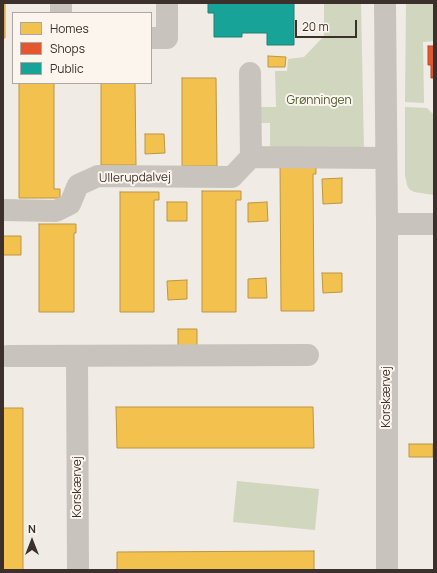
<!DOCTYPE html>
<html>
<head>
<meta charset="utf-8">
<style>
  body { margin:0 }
  #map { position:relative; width:437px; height:573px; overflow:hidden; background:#f0ebe5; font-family:Manrope,sans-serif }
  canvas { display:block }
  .frame { position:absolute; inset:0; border:4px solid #3b302b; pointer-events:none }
  .legend { position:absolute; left:12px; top:12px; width:140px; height:72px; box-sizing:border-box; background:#fbf5ee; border:1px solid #aea6a0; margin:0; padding:5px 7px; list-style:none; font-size:12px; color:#3b302b }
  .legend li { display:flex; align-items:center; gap:8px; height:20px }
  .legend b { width:20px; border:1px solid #aea6a0 }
  .north { position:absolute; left:12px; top:521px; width:40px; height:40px; -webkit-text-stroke:3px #fbf5ee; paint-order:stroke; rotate:0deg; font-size:11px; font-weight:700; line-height:16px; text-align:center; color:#3b302b }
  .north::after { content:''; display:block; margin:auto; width:14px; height:18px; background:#3b302b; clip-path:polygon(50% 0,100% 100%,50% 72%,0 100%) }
  .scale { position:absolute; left:295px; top:20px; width:62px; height:18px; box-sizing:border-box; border:2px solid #3b302b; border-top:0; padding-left:5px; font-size:12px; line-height:14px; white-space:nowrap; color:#3b302b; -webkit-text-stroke:3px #fbf5ee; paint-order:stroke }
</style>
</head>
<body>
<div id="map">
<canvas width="437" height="573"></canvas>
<div class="frame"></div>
<ul class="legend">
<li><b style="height:11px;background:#f2c14e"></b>Homes</li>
<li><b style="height:11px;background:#e4572e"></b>Shops</li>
<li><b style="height:11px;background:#17a398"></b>Public</li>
</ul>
<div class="north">N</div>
<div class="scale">20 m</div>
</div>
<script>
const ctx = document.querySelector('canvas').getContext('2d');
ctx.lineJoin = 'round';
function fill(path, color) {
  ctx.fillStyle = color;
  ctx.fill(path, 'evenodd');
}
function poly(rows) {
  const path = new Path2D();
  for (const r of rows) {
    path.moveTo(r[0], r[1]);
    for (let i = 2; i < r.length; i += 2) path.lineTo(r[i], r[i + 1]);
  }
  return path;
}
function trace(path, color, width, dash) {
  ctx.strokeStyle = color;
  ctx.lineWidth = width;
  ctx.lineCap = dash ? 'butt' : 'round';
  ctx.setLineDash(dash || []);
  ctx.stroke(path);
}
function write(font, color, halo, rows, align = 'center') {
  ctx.font = font + ' Manrope,sans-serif';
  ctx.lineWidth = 4;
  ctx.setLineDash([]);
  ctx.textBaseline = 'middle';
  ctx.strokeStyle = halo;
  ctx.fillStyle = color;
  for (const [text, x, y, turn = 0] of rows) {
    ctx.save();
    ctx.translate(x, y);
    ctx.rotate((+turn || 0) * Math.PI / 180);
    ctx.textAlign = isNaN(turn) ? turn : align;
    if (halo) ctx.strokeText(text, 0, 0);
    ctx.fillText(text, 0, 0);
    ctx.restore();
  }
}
fill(poly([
  [324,3,361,3,364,150,270,150,270,123,259,123,260,107,276,107,275,71,287,71,288,59,304,57,324,36],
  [406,3,434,3,434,41,423,42,424,103,405,102],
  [405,107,427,108,434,115,434,195,414,192,409,189,407,185,405,176],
  [237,481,319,489,315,530,233,522]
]), '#d1d6bf');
const homes = poly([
  [3,3,5,3,5,38,3,38,3,3],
  [268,56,286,57,285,67,268,67,268,56],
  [182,78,216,78,217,166,182,166,182,78],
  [19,83,54,83,54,189,60,189,60,198,19,198,19,83],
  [101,83,135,83,136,165,101,165,101,83],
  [145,134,164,134,165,153,145,154,145,134],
  [316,162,316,174,313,174,314,311,281,311,280,163,316,162],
  [342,178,342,203,323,204,322,179,342,178],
  [202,191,241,191,241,200,236,200,236,312,202,312,202,191],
  [120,192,159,192,159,200,154,200,154,312,120,312,120,192],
  [167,202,187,202,187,221,167,221,167,202],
  [267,202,268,221,248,222,248,203,267,202],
  [39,224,76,224,76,233,74,233,74,312,39,312,39,224],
  [3,236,21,236,21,255,3,255,3,236],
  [322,273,342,273,342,292,323,293,322,273],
  [266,278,267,298,248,298,248,279,266,278],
  [187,280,187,299,168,300,167,281,187,280],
  [178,329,197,329,197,348,178,348,178,329],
  [116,407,313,407,314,448,117,448,116,407],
  [3,408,23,408,23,570,3,570,3,408],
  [409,444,433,444,433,457,409,457,409,444],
  [314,551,314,570,117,570,117,552,314,551]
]);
fill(homes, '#f2c14e');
trace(homes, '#bb9644', 1);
const shops = poly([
  [428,46,434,46,434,78,431,78,431,65,428,65,428,46]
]);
fill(shops, '#e4572e');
trace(shops, '#b14b2d', 1);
const public = poly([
  [208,3,294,3,294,45,267,45,267,33,242,33,242,37,214,37,214,13,208,13,208,3]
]);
fill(public, '#17a398');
trace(public, '#228077', 1);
trace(poly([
  [61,3,61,13],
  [385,3,387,224,387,570],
  [151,38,167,38,167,3],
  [250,73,251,157,386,158],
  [3,210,56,211,70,204,78,185,98,176,232,177,251,157],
  [387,224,434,224],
  [7,356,308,355],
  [77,356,78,570]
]), '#c9c3be', 22);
write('12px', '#4a5a2e', '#fbf5ee', [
  ["Grønningen",319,101]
]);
write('12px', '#3b302b', '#fbf5ee', [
  ["Ullerupdalvej",135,178,-1],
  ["Korskærvej",387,397,-90],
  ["Korskærvej",78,487,-90]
]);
</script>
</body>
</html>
